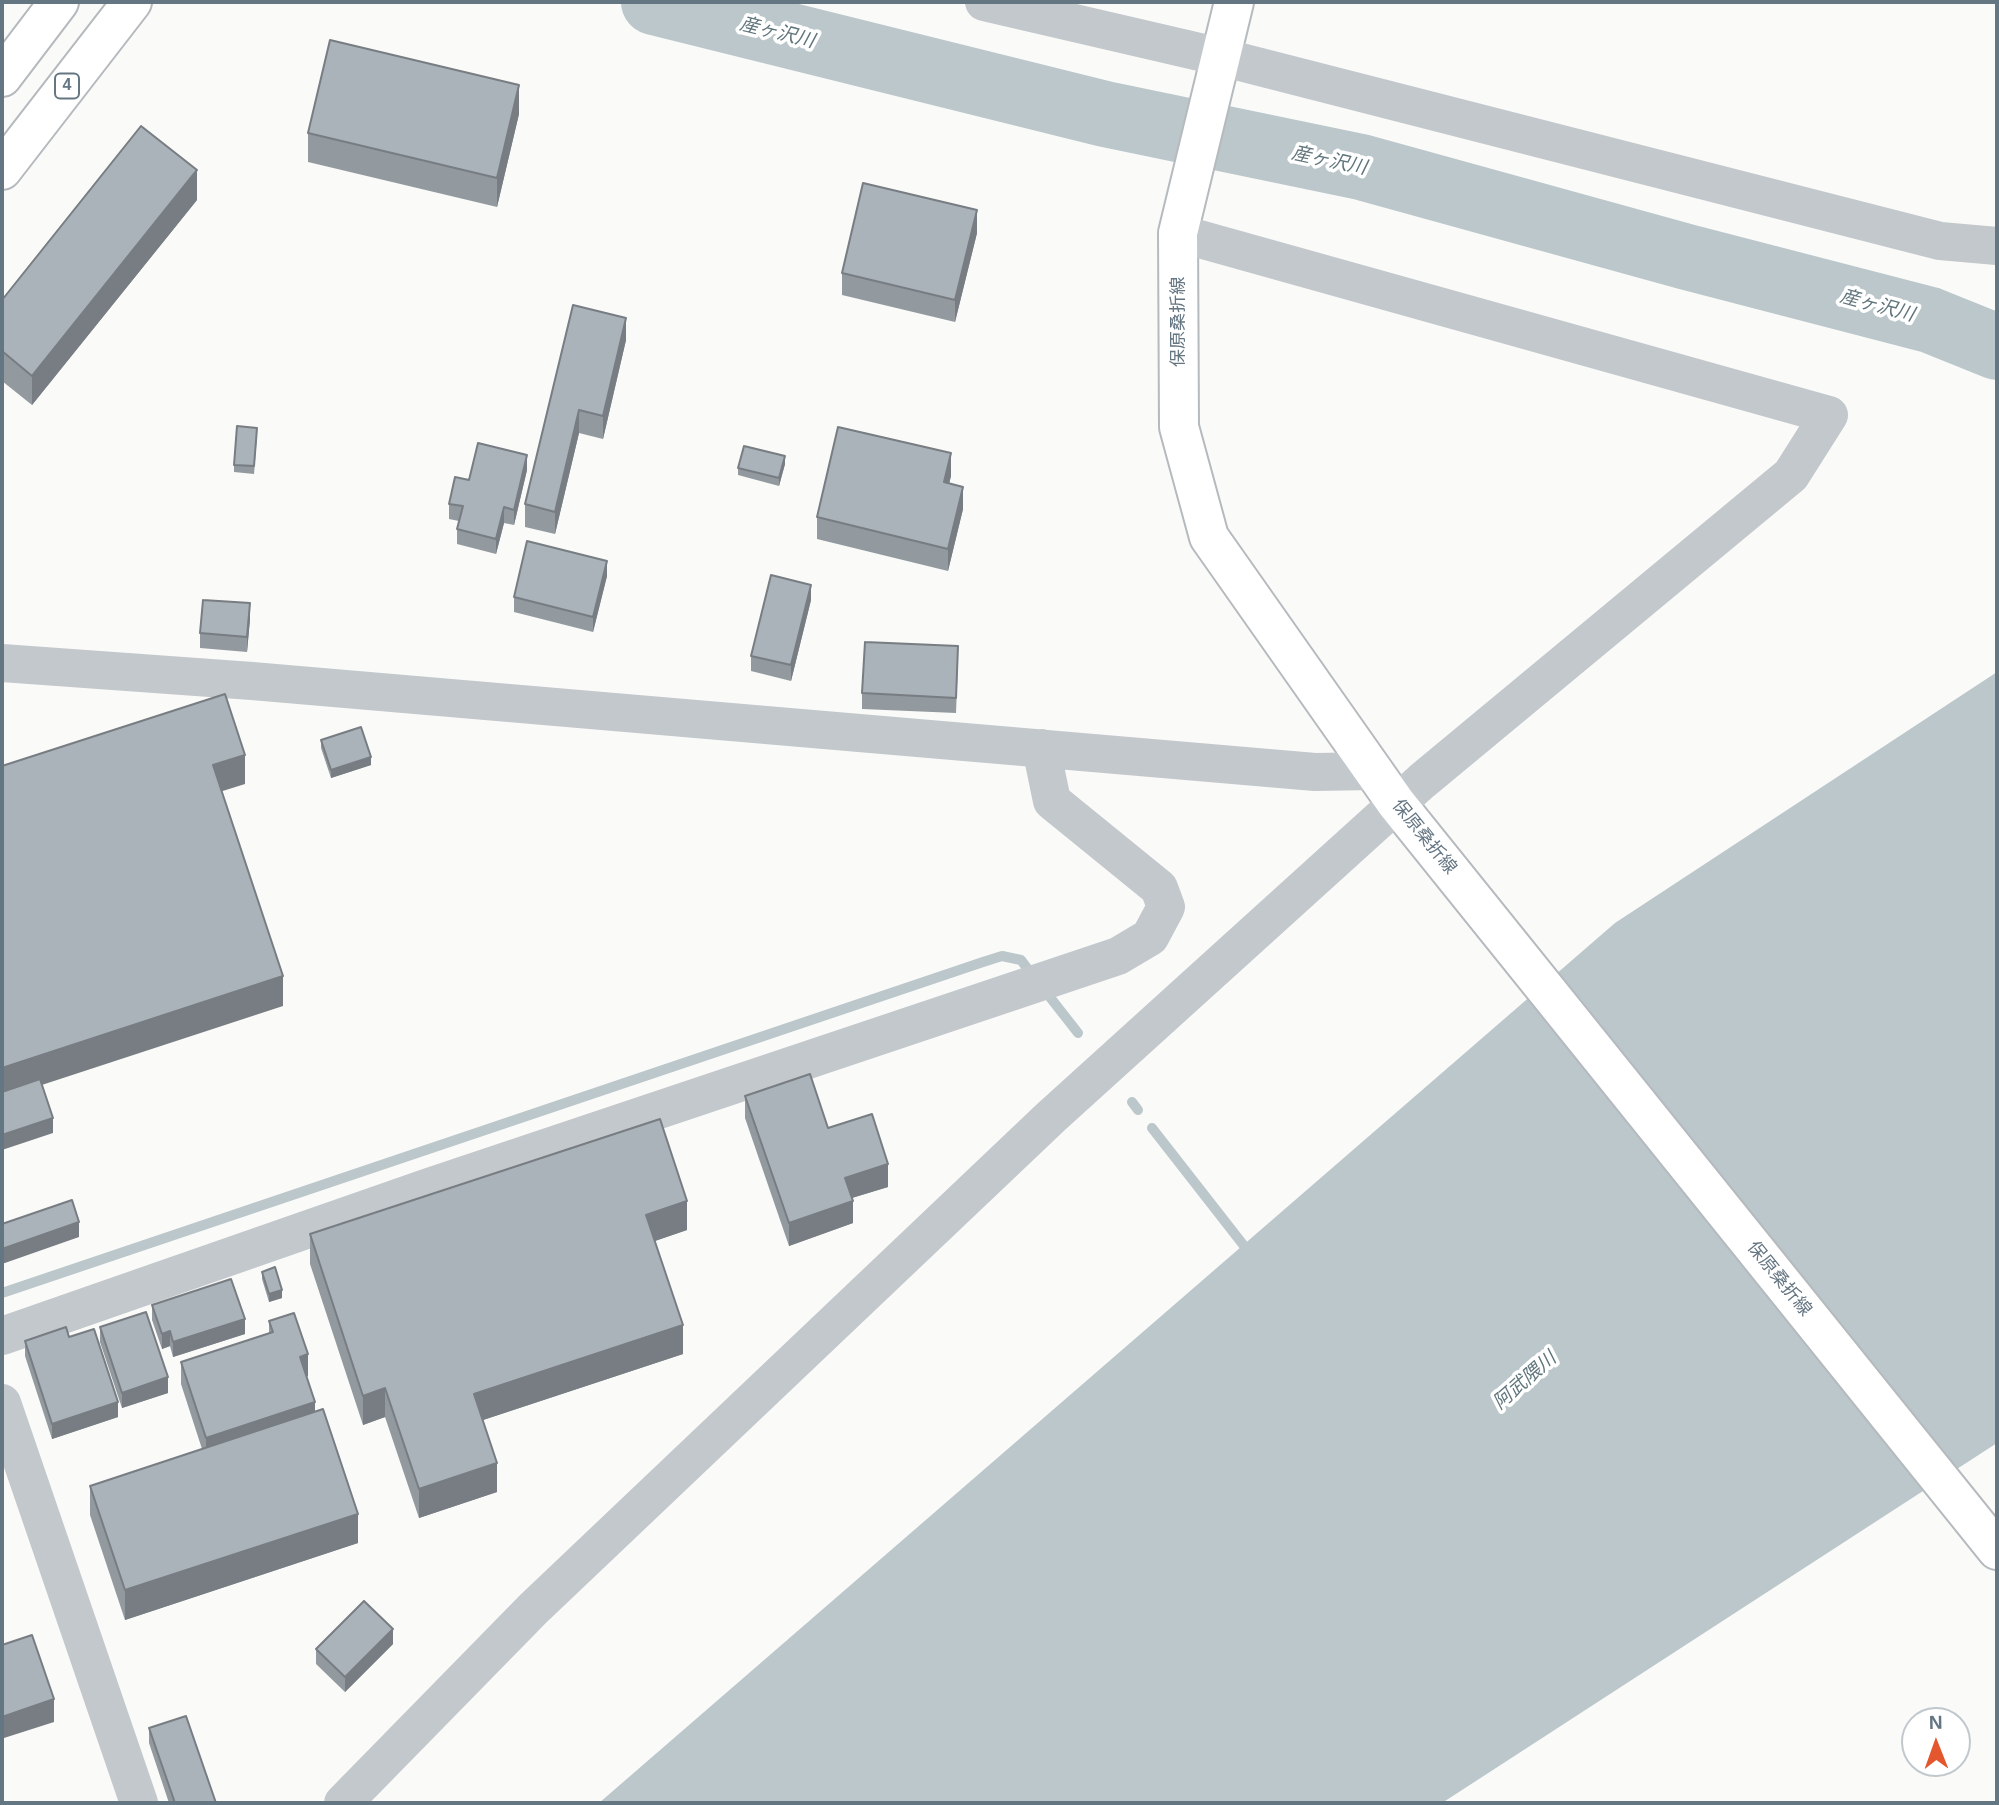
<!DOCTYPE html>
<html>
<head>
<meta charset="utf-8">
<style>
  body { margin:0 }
  #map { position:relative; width:1999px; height:1805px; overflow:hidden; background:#fafaf8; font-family:Arial,sans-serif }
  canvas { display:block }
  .frame { position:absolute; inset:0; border:4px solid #657683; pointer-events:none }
  .north { position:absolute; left:1901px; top:1707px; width:70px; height:70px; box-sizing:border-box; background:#fff; border:2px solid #c1c8cd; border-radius:50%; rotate:359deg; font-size:19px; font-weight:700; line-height:28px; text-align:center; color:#657683 }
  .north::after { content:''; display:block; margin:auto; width:24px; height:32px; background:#e4572e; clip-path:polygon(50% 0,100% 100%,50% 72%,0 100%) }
</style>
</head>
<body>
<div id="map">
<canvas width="1999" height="1805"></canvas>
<div class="frame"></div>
<div class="north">N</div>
</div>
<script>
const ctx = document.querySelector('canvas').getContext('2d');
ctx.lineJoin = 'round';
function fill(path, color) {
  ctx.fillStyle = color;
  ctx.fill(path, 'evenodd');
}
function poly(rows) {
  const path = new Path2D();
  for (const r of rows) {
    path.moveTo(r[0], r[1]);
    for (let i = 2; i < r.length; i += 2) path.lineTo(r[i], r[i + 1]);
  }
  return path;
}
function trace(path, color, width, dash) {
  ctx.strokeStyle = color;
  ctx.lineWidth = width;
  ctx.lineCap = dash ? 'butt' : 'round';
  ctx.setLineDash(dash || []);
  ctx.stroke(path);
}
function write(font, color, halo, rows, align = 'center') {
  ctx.font = font + ' Arial,"Noto Sans JP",sans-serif';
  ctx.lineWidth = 7;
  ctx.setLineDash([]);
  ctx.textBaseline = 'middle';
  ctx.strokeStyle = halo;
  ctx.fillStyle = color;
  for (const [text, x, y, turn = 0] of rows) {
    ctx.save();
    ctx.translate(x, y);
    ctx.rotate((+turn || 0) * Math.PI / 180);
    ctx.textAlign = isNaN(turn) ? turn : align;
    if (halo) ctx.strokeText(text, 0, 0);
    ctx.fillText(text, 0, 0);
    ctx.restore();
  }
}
fill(poly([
  [1997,672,1997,1443,1442,1803,599,1803,1615,923]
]), '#bbc7cb');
trace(poly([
  [1049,996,1078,1033],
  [1132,1102,1138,1110],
  [1152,1128,1252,1256],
  [2,1293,983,962,1002,956,1021,960,1027,968]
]), '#bbc7cb', 10);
trace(poly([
  [654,2,1105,114,1361,167,1687,257,1930,320,1997,347]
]), '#bbc7cb', 66);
const major = poly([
  [1234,2,1178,233,1179,427,1209,537,1396,803,1997,1550]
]);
const highway = poly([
  [2,77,59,2],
  [2,170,132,2]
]);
trace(major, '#b5babe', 42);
trace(highway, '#b4b9bd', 42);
trace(poly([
  [984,2,1221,57,1940,241,1997,246],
  [2,663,252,681,1315,772,1374,771],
  [2,1336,429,1187,1118,956,1150,937,1166,907,1159,888,1052,801,1041,748],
  [2,1403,139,1803],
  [343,1803,533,1609,1051,1117,1422,781,1791,475,1829,415,1178,233]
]), '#c3c8cc', 38);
trace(major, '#fff', 38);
trace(highway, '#fff', 38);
fill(poly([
  [519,114,497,207,308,162,308,133],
  [197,200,32,405,2,381,2,300],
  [977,233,955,322,842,295,842,273],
  [573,305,626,340,603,439,579,433,555,534,525,527,525,504],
  [257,436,254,474,234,472,234,465],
  [785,464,779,486,738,475,738,468],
  [527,470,514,525,504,523,496,554,457,544,457,529,459,521,449,519,449,504,469,480],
  [951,476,949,483,963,509,948,571,817,539,817,517],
  [607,576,593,632,514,612,514,597],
  [811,600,791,681,751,671,751,656],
  [250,619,247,652,200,648,200,633],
  [958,661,956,713,862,709,862,693],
  [321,740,371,765,331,778,321,748],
  [745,1096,828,1128,888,1187,852,1198,853,1223,789,1246,745,1118],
  [687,1230,655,1241,683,1354,483,1420,497,1492,419,1518,385,1417,363,1425,310,1264,310,1234],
  [262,1272,282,1298,269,1302,262,1279],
  [152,1305,245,1334,173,1357,170,1346,162,1349,152,1320],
  [269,1321,308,1376,306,1377,315,1412,358,1543,125,1620,90,1515,90,1486,202,1449,181,1384,181,1362,269,1333],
  [100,1327,168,1393,122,1408,100,1342],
  [69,1337,118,1417,52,1439,25,1356,25,1341],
  [393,1644,345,1692,316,1664,316,1649],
  [149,1728,216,1803,169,1803,149,1743]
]), '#929a9f');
fill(poly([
  [519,85,519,114,497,207,497,178],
  [197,170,197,200,32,405,32,376],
  [977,210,977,233,955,322,955,300],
  [626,318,626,340,603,439,603,416],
  [579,410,579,433,555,534,555,512],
  [951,453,951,476,944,505,944,482],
  [527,455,527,470,514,525,514,510],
  [785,456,785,464,779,486,779,478],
  [963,487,963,509,948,571,948,549],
  [504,507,504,523,496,554,496,539],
  [607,561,607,576,593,632,593,617],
  [811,585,811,600,791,681,791,665],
  [250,603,250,619,247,652,247,637],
  [245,755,245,784,213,794,213,765],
  [371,757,371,765,331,778,331,770],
  [283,976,283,1006,2,1098,2,1068],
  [53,1118,53,1133,2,1150,2,1135],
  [888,1164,888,1187,845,1200,845,1178],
  [687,1201,687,1230,646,1244,646,1215],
  [853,1201,853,1223,789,1246,789,1223],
  [79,1222,79,1237,2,1264,2,1249],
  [282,1290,282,1298,269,1302,269,1294],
  [245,1319,245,1334,173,1357,173,1342],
  [683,1325,683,1354,474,1423,474,1394],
  [170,1331,170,1346,162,1349,162,1334],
  [308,1354,308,1376,300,1379,300,1357],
  [168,1377,168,1393,122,1408,122,1393],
  [385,1388,385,1417,363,1425,363,1396],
  [118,1402,118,1417,52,1439,52,1424],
  [315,1402,315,1425,206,1461,206,1438],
  [497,1463,497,1492,419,1518,419,1489],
  [4,1488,4,1495,2,1496,2,1489],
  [358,1514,358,1543,125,1620,125,1590],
  [393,1629,393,1644,345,1692,345,1677],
  [54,1699,54,1722,4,1738,4,1751,2,1751,2,1717]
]), '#777d82');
const building = poly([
  [330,40,519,85,497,178,308,133,330,40],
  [141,126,197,170,32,376,2,351,2,300,141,126],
  [863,183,977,210,955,300,842,273,863,183],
  [573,305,626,318,603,416,579,410,555,512,525,504,573,305],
  [237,426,257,428,254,466,234,465,237,426],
  [838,427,951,453,944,482,963,487,948,549,817,517,838,427],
  [478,443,527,455,514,510,504,507,496,539,457,529,463,506,449,504,455,477,469,480,478,443],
  [744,446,785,456,779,478,738,468,744,446],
  [527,541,607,561,593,617,514,597,527,541],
  [771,575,811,585,791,665,751,656,771,575],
  [203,600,250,603,247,637,200,633,203,600],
  [865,642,958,646,956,698,862,693,865,642],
  [225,694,245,755,213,765,283,976,2,1068,2,766,225,694],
  [361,727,371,757,331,770,321,740,361,727],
  [810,1074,828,1128,872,1114,888,1164,845,1178,853,1201,789,1223,745,1096,810,1074],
  [40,1079,53,1118,2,1135,2,1092,40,1079],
  [660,1119,687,1201,646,1215,683,1325,474,1394,497,1463,419,1489,385,1388,363,1396,310,1234,660,1119],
  [72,1200,79,1222,2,1249,2,1224,72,1200],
  [275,1267,282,1290,269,1294,262,1272,275,1267],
  [231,1279,245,1319,173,1342,170,1331,162,1334,152,1305,231,1279],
  [146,1312,168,1377,122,1393,100,1327,146,1312],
  [294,1313,308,1354,300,1357,315,1402,206,1438,181,1362,273,1332,269,1321,294,1313],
  [66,1327,69,1337,94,1329,118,1402,52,1424,25,1341,66,1327],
  [323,1409,358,1514,125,1590,90,1486,323,1409],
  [364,1601,393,1629,345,1677,316,1649,364,1601],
  [32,1635,54,1699,2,1717,2,1645,32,1635],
  [186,1716,216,1803,175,1803,149,1728,186,1716]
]);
fill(building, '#aab3b9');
trace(building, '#777d82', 2);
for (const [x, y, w] of [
  [67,86,24]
]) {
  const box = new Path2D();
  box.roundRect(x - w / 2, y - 12.5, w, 25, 5);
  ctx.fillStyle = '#fff';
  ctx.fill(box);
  trace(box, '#657683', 2);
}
write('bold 16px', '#657683', null, [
  ["4",67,86]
]);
write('18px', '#657683', '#fff', [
  ["保原桑折線",1179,322,-90],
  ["保原桑折線",1424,837,51],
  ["保原桑折線",1779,1279,51]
]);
write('italic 19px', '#60757c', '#fff', [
  ["産ヶ沢川",777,33,14],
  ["産ヶ沢川",1329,161,12],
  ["産ヶ沢川",1877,306,15],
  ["阿武隈川",1525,1381,-41]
]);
</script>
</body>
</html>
